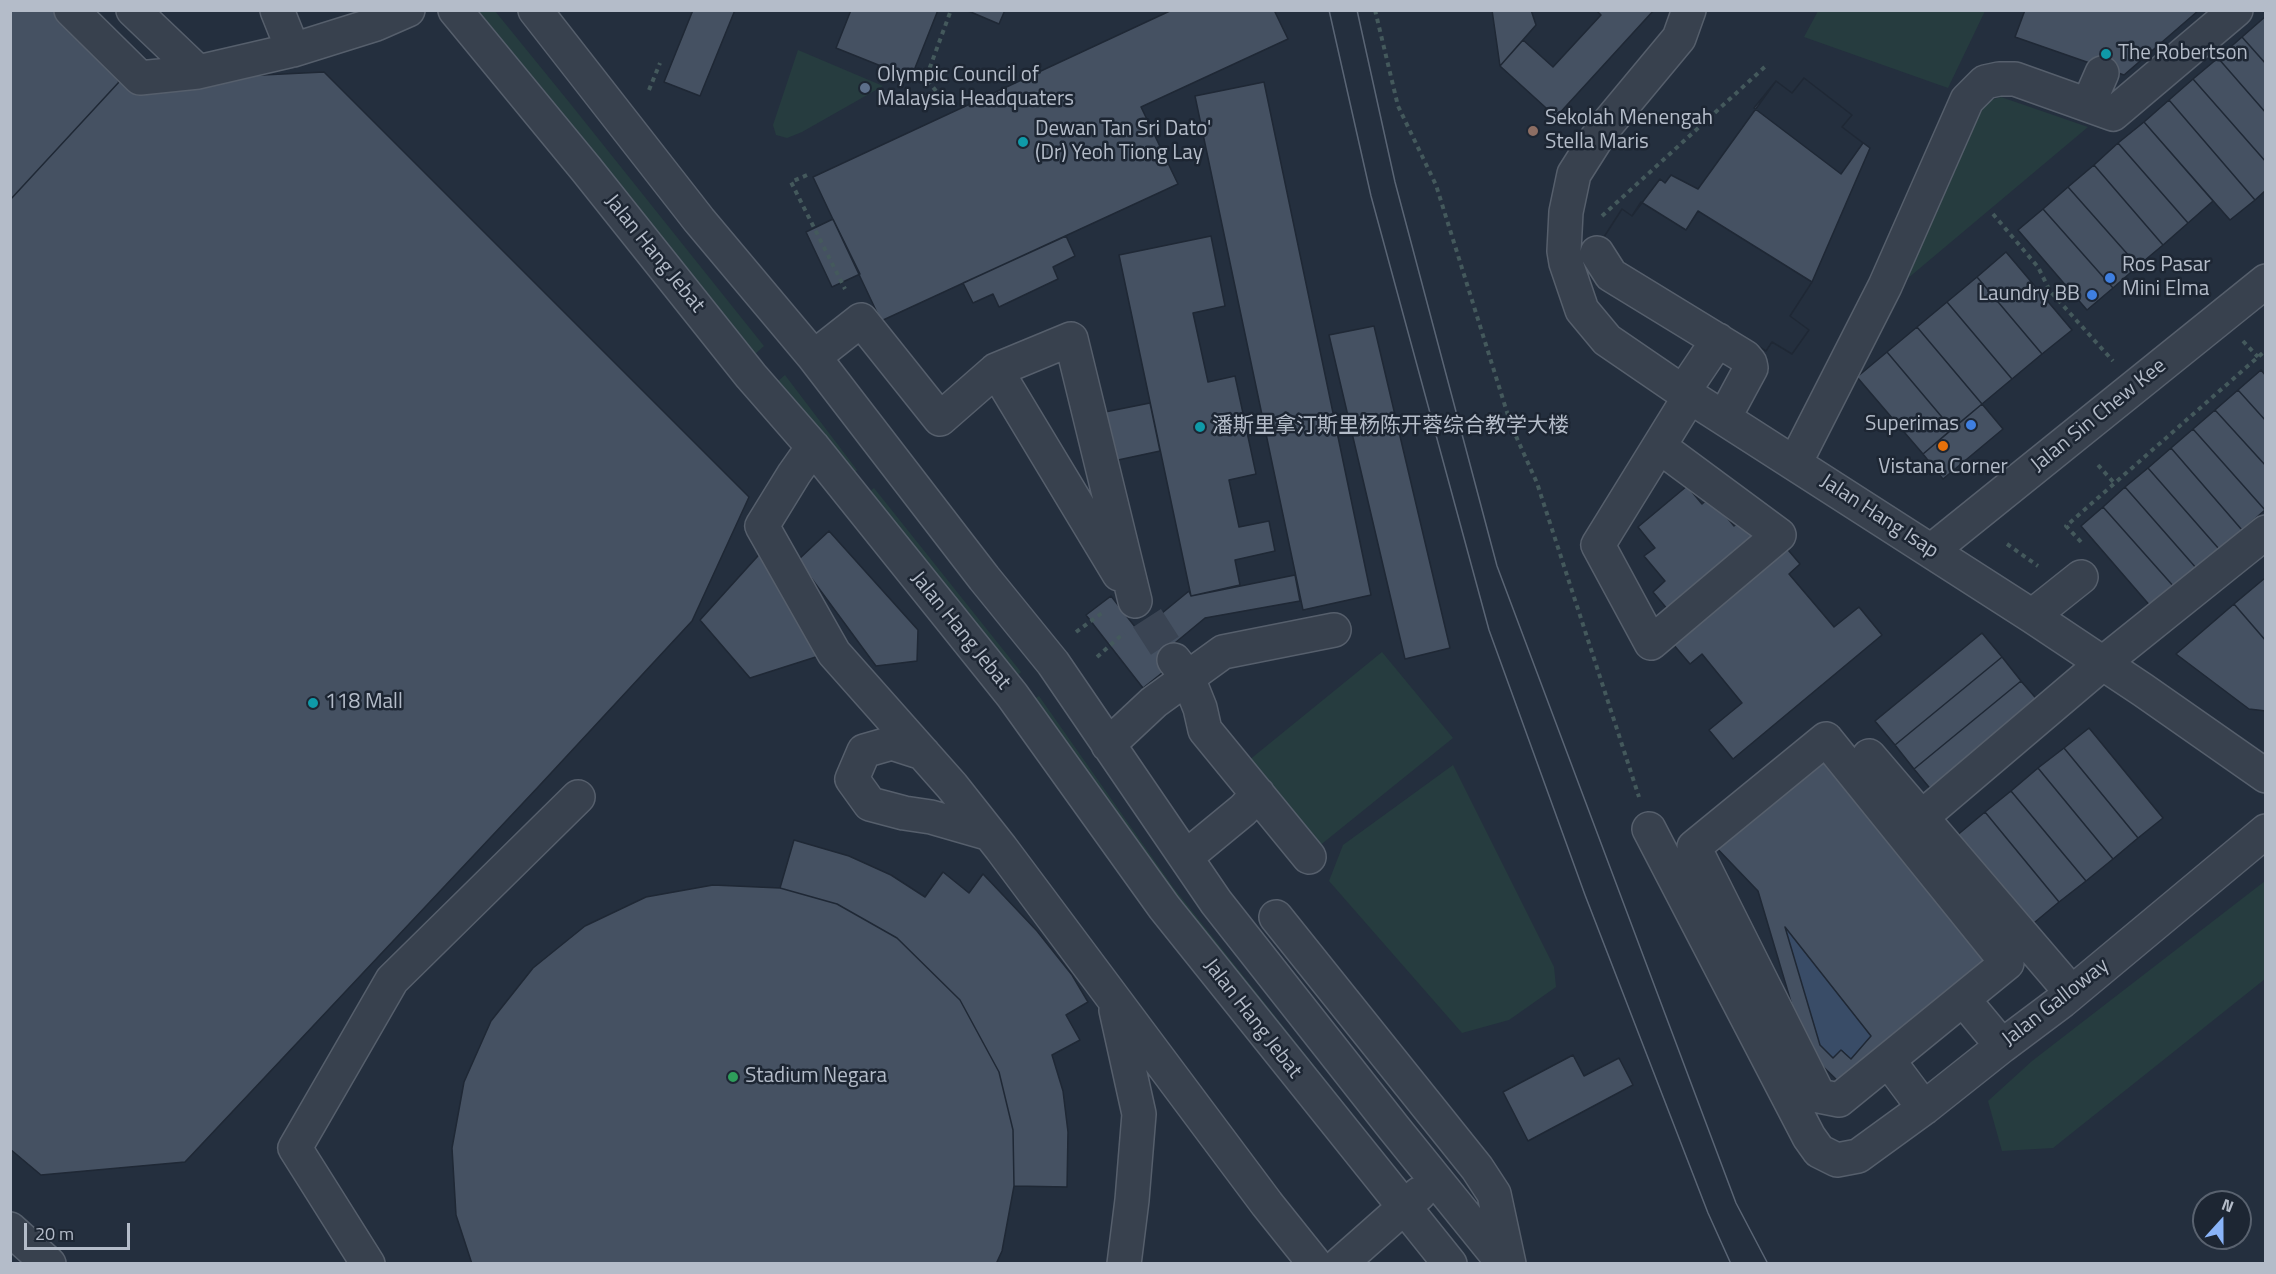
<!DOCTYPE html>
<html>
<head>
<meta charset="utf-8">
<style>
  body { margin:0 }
  #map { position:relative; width:2276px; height:1274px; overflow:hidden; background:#242f3e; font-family:"Titillium Web",sans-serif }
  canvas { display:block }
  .frame { position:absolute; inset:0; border:12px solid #b4bcc9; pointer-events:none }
  .north { position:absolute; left:2192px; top:1190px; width:60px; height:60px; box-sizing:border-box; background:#1d2633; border:2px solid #59626f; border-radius:50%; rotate:21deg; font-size:16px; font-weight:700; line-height:24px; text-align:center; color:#b4bcc9 }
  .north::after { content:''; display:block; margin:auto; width:21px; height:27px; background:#8ab4f8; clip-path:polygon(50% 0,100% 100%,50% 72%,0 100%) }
  .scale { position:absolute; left:24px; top:1223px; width:106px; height:27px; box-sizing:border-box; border:3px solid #b4bcc9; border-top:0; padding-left:8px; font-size:18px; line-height:21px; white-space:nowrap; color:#b4bcc9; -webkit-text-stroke:4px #1d2633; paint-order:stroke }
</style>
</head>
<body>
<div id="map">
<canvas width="2276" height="1274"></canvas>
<div class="frame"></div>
<div class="north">N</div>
<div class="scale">20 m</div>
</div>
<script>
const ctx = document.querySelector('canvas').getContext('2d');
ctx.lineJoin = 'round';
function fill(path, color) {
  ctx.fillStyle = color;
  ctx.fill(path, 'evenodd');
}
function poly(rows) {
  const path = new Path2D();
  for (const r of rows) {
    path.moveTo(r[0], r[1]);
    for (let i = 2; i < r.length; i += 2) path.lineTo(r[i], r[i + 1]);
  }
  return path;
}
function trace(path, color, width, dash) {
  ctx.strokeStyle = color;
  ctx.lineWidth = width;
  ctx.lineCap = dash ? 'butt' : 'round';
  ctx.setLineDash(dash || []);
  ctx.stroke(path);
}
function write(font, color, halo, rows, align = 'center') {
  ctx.font = font + ' "Titillium Web","Noto Sans SC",sans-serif';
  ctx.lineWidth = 5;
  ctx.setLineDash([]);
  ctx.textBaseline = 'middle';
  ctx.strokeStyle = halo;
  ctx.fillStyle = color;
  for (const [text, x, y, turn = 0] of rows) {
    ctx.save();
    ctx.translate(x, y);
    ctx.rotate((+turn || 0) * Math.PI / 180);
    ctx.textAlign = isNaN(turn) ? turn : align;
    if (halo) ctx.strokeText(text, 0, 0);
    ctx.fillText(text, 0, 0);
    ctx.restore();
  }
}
fill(poly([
  [477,11,495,11,569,102,764,346,754,355],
  [1818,11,1818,10,1985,11,1948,88,1804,37],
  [798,50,883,86,802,132,787,138,776,135,773,125],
  [2001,97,2088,127,1907,279,1983,107,1991,100],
  [785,375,857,470,855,472,778,381],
  [874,488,1021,672,1018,675,870,491],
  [1382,652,1453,738,1318,847,1248,761],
  [1039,696,1173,887,1377,1145,1375,1146,1171,891,1036,698],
  [1453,765,1554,967,1556,987,1509,1020,1462,1033,1329,881,1343,845],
  [2265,881,2265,979,2053,1148,2002,1151,1988,1101,2032,1061]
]), '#263c3f');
fill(poly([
  [1785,927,1871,1036,1851,1059,1842,1050,1833,1058,1820,1045]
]), '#394c67');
const building = poly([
  [10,10,74,10,119,82,10,200,10,10],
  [693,10,735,10,700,96,664,82,693,10],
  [851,10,938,10,911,78,836,48,851,10],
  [966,10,1005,10,999,24,966,10],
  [1172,10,1274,10,1288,39,1141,107,1178,184,881,321,813,177,1172,10],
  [1492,10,1531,10,1536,25,1500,66,1492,10],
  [1596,10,1654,10,1556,117,1500,66,1523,40,1553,67,1601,15,1596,10],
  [2025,10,2199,10,2124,75,2015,37,2025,10],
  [2266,16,2266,64,2242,37,2266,16],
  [2242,37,2266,64,2266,113,2218,58,2242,37],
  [2218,58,2266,113,2266,162,2193,79,2218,58],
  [324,72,749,497,692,621,539,786,185,1162,41,1175,10,1149,10,200,119,82,324,72],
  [1804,78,1852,115,1842,127,1870,148,1812,282,1790,316,1809,330,1792,354,1772,342,1766,351,1608,254,1613,246,1602,240,1622,209,1632,216,1660,179,1665,183,1671,175,1698,189,1776,81,1792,93,1804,78],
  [1804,78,1852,115,1842,127,1863,143,1841,174,1754,108,1776,81,1792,93,1804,78],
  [2193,79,2266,162,2266,190,2255,200,2169,100,2193,79],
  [1264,82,1371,595,1303,610,1195,96,1264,82],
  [2169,100,2255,200,2230,220,2144,122,2169,100],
  [2144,122,2213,201,2188,223,2118,143,2144,122],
  [2118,143,2188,223,2163,245,2094,165,2118,143],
  [2094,165,2163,245,2138,266,2068,187,2094,165],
  [2068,187,2138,266,2113,288,2043,209,2068,187],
  [1641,202,1686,230,1698,211,1812,282,1790,316,1809,330,1792,354,1772,342,1766,351,1608,254,1613,246,1602,240,1622,209,1632,216,1641,202],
  [2043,209,2113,288,2087,310,2018,230,2043,209],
  [833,219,860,274,832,287,806,232,833,219],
  [1066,236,1075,256,1053,267,1058,279,999,307,993,294,973,303,963,283,1066,236],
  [1211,236,1225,306,1193,313,1208,382,1235,376,1256,474,1229,480,1239,527,1269,521,1275,551,1235,560,1240,585,1191,596,1119,255,1211,236],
  [2006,252,2072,330,2042,354,1977,277,2006,252],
  [1977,277,2042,354,2012,379,1947,302,1977,277],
  [1947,302,2012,379,1982,404,1917,327,1947,302],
  [1374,326,1450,648,1405,659,1329,335,1374,326],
  [1917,327,1982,404,1952,429,1887,352,1917,327],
  [1887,352,1952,429,1923,454,1857,377,1887,352],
  [2261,370,2266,376,2266,421,2238,390,2261,370],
  [2238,390,2266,421,2266,466,2215,410,2238,390],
  [1150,403,1160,451,1090,466,1080,417,1150,403],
  [1982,404,2003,429,1943,479,1923,454,1982,404],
  [2215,410,2266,466,2265,510,2193,429,2215,410],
  [2193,429,2265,510,2242,530,2171,448,2193,429],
  [2171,448,2242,530,2219,549,2148,468,2171,448],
  [2148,468,2219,549,2197,569,2125,487,2148,468],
  [1687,486,1702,504,1710,497,1734,526,1743,518,1758,535,1783,544,1800,564,1789,574,1834,627,1859,607,1882,635,1733,759,1709,730,1742,703,1702,654,1690,664,1667,637,1674,617,1653,592,1665,581,1644,556,1655,548,1638,527,1687,486],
  [2125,487,2197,569,2175,588,2103,507,2125,487],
  [2103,507,2175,588,2152,608,2081,526,2103,507],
  [829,531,918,630,917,661,876,666,798,560,829,531],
  [766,547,822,655,750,678,700,620,766,547],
  [1295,575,1300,601,1205,618,1158,657,1167,669,1143,688,1086,615,1111,596,1139,632,1189,591,1191,596,1295,575],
  [2265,578,2266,578,2266,641,2234,604,2265,578],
  [2234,604,2266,641,2266,711,2249,709,2176,654,2234,604],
  [1982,633,2002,657,1895,745,1875,721,1982,633],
  [2002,657,2021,681,1914,769,1895,745,2002,657],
  [2021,681,2040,703,1933,792,1914,769,2021,681],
  [2089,728,2163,818,2138,838,2064,748,2089,728],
  [2064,748,2138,838,2113,859,2038,768,2064,748],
  [1828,754,1990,966,1844,1087,1805,1049,1758,891,1710,841,1828,754],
  [1785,927,1871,1036,1851,1059,1841,1050,1833,1058,1820,1045,1785,927],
  [2038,768,2113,859,2086,881,2011,791,2038,768],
  [2011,791,2086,881,2059,902,1985,812,2011,791],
  [1985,812,2059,902,2029,927,1955,837,1985,812],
  [794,840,849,856,891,875,925,897,943,872,969,893,983,874,1037,931,1072,975,1088,1002,1066,1015,1080,1040,1052,1055,1063,1091,1068,1132,1067,1187,1014,1186,1013,1130,999,1072,960,1000,897,938,837,904,780,888,794,840],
  [713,885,780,888,837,904,897,938,960,1000,999,1072,1013,1130,1014,1186,1002,1251,996,1264,472,1264,456,1215,452,1148,464,1082,491,1021,533,968,585,926,646,897,713,885],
  [1573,1055,1584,1076,1619,1058,1633,1085,1528,1141,1503,1092,1573,1055]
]);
fill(building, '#455162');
trace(building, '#1f2835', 1.5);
trace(poly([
  [1147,618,1174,660]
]), '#3a4453', 33, [33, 16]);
const minor = poly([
  [71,10,140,78,198,72,293,50,376,24,408,10],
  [133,10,198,72],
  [277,10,293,50],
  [455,10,586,169,751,376,813,447,1012,695,1164,907,1450,1264],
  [535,10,699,220,814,357,984,578,1053,663,1216,902,1394,1128,1504,1264],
  [1689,10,1679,38,1600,133,1574,174,1566,212,1564,251,1566,263,1582,310,1607,340,1683,392,2032,616,2143,690,2266,776],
  [2088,105,2102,73],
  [1597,253,1611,275,1745,357,1750,363,1751,368,1724,418],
  [814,357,861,320,940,419,996,370,1071,339,1135,601],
  [996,370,1119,574],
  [1683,392,1718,340],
  [813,447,794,474,762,526,834,653,952,786,1001,848,1267,1204,1315,1264],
  [1660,447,1779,535,1651,643,1598,545,1690,396],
  [1795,463,1885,286,1967,100,1985,82,1999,79,2015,79,2113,114,2236,10],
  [1931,551,2266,281],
  [2032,616,2081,577],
  [1174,660,1188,678,1200,708,1205,730,1309,857],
  [1826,739,2007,963,1839,1100,1819,1096,1694,847,1826,739],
  [1108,745,1154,702,1223,652,1334,630],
  [923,753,892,743,864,751,852,779,870,804,904,813,931,817,990,834],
  [1869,756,2071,992],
  [1649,829,1809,1137,1819,1151,1837,1160,1858,1156,1924,1108,2002,1046,2062,1001,2266,831],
  [1903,833,2103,663,2266,532],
  [1186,857,1243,810,1258,794],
  [1276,917,1477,1168,1494,1194,1509,1264],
  [1963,999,2002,1046],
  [1116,1010,1139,1114,1132,1200,1124,1264],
  [1888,1060,1924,1108],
  [10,1229,49,1264],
  [368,1264,295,1148,392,980,578,797],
  [1340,1264,1419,1194]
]);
trace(minor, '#565f6c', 36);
trace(poly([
  [1375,10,1398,106,1436,185,1511,425,1537,483,1639,797],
  [649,90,660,63],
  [936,91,926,78,951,10],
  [807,175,791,182,845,289],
  [1993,214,2038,267,2050,291,2113,361],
  [1602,216,1768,64],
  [2243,341,2258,357],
  [2098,465,2115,484],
  [2081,542,2066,526,2266,350],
  [2007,544,2038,566],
  [1076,632,1102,613],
  [1097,657,1124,633]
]), '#44595c', 4, [4.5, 4.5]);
trace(minor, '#38414e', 33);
trace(poly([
  [1329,10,1371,196,1489,630,1585,895,1708,1213,1731,1264],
  [1357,10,1395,182,1497,566,1736,1203,1768,1264]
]), '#5a6575', 1.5);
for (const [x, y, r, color] of [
  [2106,54,6,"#0f9aa8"],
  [865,88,6,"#5c6f8a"],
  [1533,131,6,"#8d6e63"],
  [1023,142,6,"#0f9aa8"],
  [2110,278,6,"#3f7fe0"],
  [2092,295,6,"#3f7fe0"],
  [1971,425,6,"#3f7fe0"],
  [1200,427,6,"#0f9aa8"],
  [1943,446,6,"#e8710a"],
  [313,703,6,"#0f9aa8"],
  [733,1077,6,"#2e9e5b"]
]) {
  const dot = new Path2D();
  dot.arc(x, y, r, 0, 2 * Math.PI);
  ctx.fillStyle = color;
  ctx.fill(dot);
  trace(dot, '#1d2633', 2);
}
write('21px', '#b4bcc9', '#1d2633', [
  ["The Robertson",2118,54],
  ["Olympic Council of",877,76],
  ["Malaysia Headquaters",877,100],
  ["Sekolah Menengah",1545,119],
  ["Stella Maris",1545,143],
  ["Dewan Tan Sri Dato'",1035,130],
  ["(Dr) Yeoh Tiong Lay",1035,154],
  ["Ros Pasar",2122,266],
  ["Mini Elma",2122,290],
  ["Laundry BB",2080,295,"right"],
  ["Superimas",1959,425,"right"],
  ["潘斯里拿汀斯里杨陈开蓉综合教学大楼",1212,427],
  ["Vistana Corner",1943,468,"center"],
  ["118 Mall",325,703],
  ["Stadium Negara",745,1077]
], 'left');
write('21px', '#b4bcc9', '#1d2633', [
  ["Jalan Hang Jebat",654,254,51],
  ["Jalan Sin Chew Kee",2099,416,-39],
  ["Jalan Hang Isap",1879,517,33],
  ["Jalan Hang Jebat",960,631,51],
  ["Jalan Galloway",2056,1003,-38],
  ["Jalan Hang Jebat",1252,1019,52]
]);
</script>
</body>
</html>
